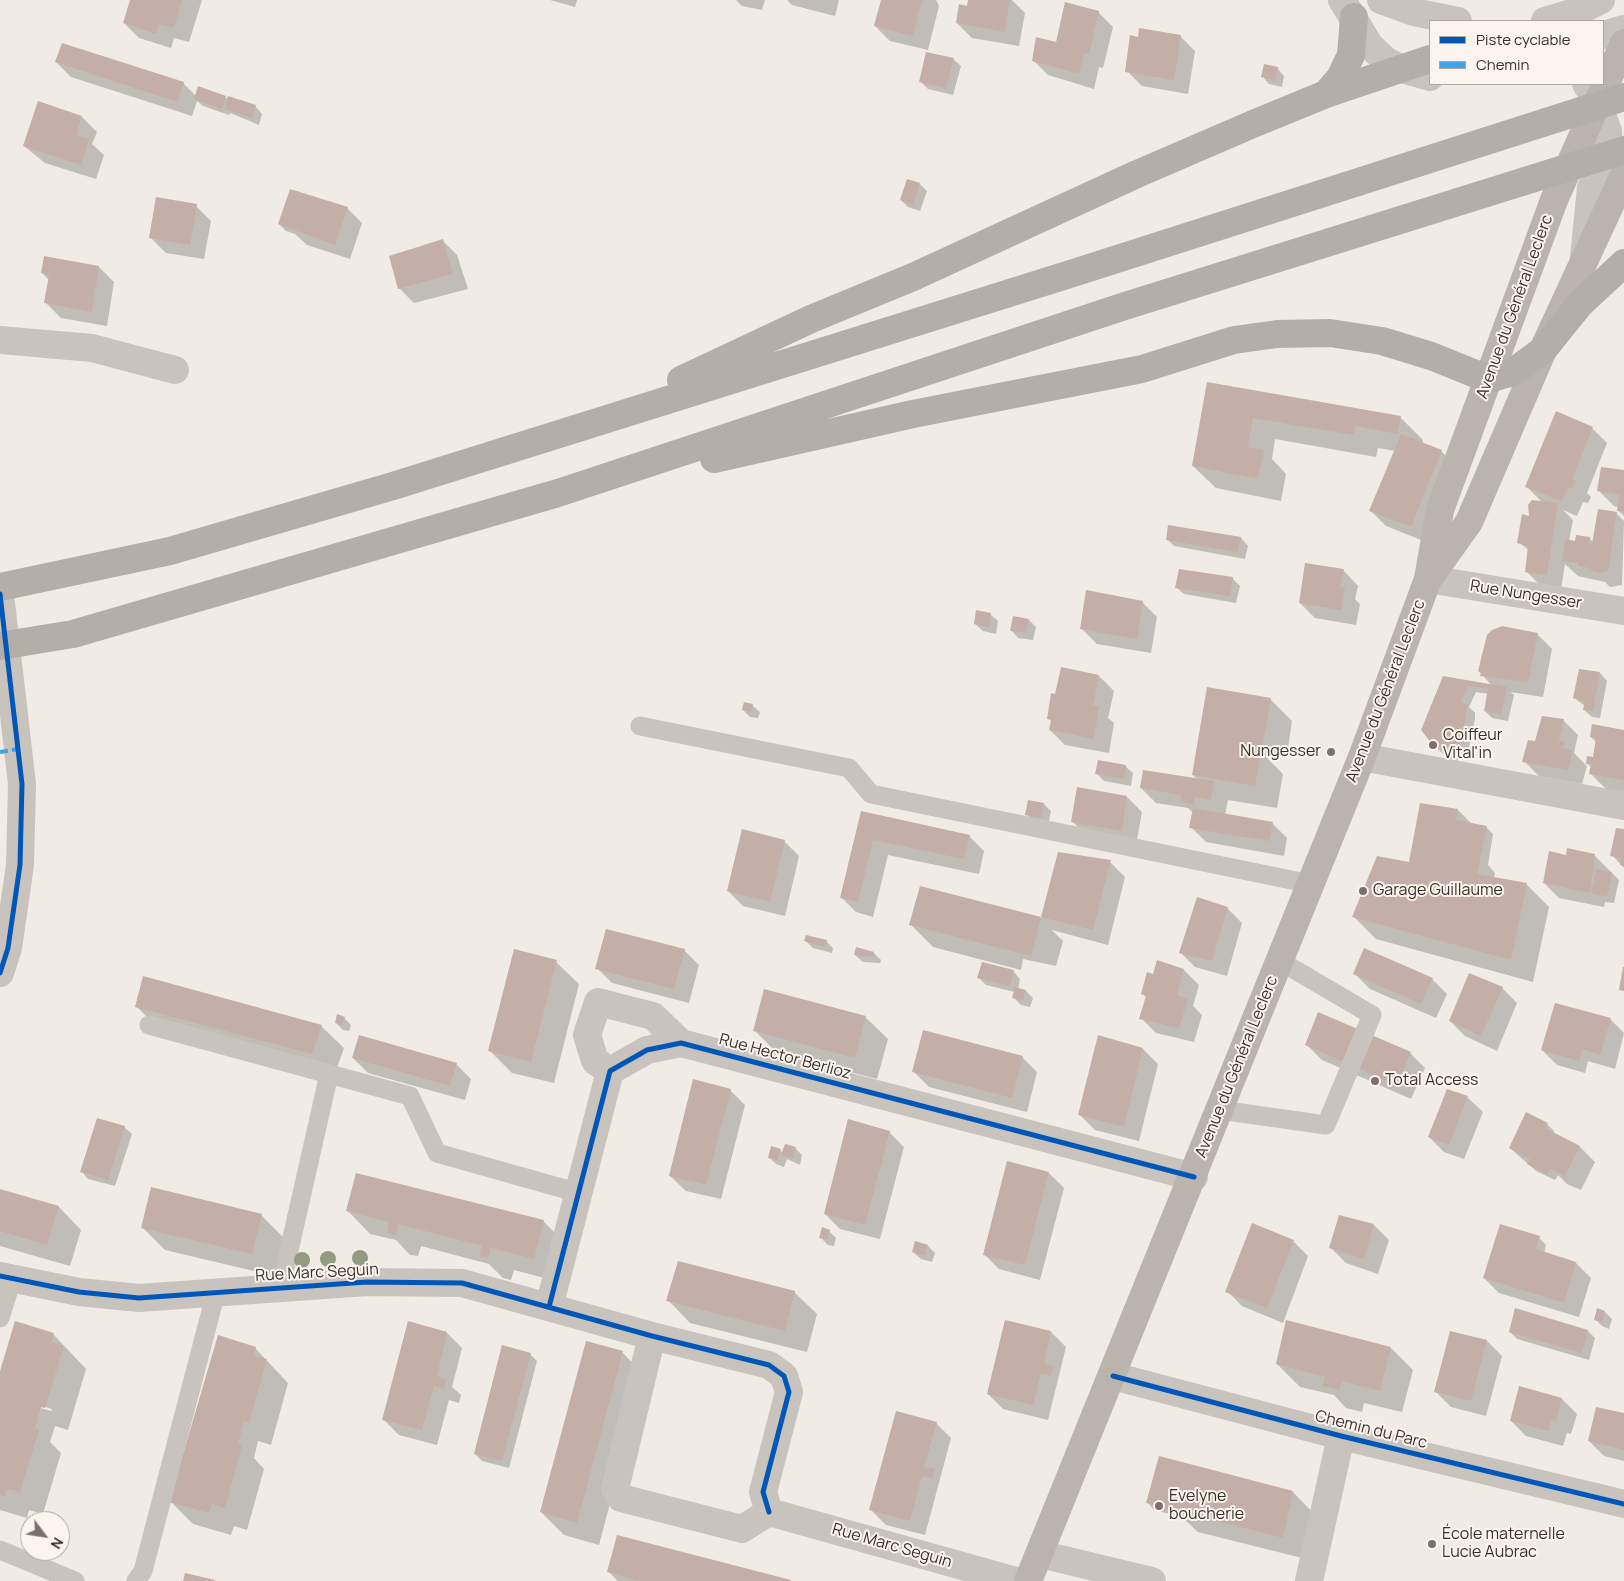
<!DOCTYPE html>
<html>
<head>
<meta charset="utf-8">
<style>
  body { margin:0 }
  #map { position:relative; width:1624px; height:1581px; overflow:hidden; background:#f0ebe5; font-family:Manrope,sans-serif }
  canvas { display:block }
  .legend { position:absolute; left:1429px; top:20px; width:175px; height:65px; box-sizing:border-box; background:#fbf5ee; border:1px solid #aea6a0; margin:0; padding:6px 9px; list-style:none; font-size:15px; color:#3b302b }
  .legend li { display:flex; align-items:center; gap:10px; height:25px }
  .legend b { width:25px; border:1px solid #aea6a0 }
  .north { position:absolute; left:20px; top:1511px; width:50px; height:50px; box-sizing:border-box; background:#fbf5ee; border:1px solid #aea6a0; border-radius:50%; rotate:121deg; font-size:14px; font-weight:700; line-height:20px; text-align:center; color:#3b302b }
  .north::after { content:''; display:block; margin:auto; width:18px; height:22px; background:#7a716c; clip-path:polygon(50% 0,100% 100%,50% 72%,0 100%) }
</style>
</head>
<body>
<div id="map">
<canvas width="1624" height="1581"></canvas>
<ul class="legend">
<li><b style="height:6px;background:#0057b8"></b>Piste cyclable</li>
<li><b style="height:6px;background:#3fa3eb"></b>Chemin</li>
</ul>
<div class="north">N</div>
</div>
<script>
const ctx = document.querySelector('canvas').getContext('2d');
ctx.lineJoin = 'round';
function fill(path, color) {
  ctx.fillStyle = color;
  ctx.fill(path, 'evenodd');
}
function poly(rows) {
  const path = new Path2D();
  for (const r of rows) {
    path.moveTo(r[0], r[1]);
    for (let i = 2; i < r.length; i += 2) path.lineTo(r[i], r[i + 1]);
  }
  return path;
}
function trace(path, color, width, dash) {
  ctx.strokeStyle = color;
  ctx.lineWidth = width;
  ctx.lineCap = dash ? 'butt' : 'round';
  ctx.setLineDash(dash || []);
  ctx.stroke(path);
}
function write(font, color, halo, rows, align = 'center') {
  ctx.font = font + ' Manrope,sans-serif';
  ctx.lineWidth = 4;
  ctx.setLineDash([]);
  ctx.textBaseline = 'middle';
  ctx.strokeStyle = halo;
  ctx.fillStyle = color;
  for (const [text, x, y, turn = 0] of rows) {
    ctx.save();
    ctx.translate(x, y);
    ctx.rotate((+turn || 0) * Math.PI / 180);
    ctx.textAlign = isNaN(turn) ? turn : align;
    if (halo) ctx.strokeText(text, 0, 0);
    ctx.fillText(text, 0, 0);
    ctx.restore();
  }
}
fill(poly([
  [131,0,202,0,189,42,174,38,171,48,139,38,124,23],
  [550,0,577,0,575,7],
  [736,0,765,0,762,10,742,6],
  [787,0,839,0,835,16,792,5],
  [882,0,936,0,939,6,928,50,890,41,875,26],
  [969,0,1012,0,1025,13,1019,46,972,38,957,23,968,8],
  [1098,12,1113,27,1103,68,1099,67,1094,89,1048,75,1033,60],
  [1180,36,1195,51,1188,94,1142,86,1127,71,1139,38],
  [953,59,961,66,953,95,928,89,921,82],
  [56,62,183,83,196,96,225,97,228,100,255,106,262,114,259,125,230,113,229,115,203,106,197,101,192,116,71,77],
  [1277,68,1284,76,1282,87,1269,84,1262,76],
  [82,117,97,132,92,144,104,155,96,179,45,163,24,146],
  [920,184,927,191,920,211,908,207,901,200],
  [196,206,211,221,204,259,166,253,151,238],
  [347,208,362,223,350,259,307,245,295,234,286,231,279,224],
  [442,240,457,255,468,289,414,303,399,288],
  [99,267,114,282,107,326,61,318,46,303,49,280,42,273],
  [1208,384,1400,417,1423,440,1422,444,1441,451,1456,466,1426,542,1386,526,1371,511,1395,451,1378,448,1376,457,1275,439,1272,459,1286,474,1281,501,1216,488,1193,466],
  [1592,428,1607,443,1587,493,1591,497,1588,503,1583,502,1577,516,1563,510,1573,520,1569,541,1576,542,1589,538,1594,543,1616,513,1624,521,1622,585,1610,587,1605,582,1578,576,1565,564,1561,589,1541,586,1526,571,1529,550,1518,542,1529,518,1543,503,1526,486],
  [1624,471,1624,516,1618,510,1618,507,1614,506,1599,491],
  [1241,538,1248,546,1245,559,1174,546,1167,539],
  [1343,570,1358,586,1355,599,1360,604,1356,625,1315,618,1300,603],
  [1232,578,1240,586,1236,603,1184,594,1176,587],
  [1142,602,1157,617,1151,653,1097,644,1082,629],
  [990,614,998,621,996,634,983,631,975,624],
  [1029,620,1036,627,1033,640,1018,638,1011,630],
  [1537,634,1552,649,1543,697,1510,692,1514,695,1508,721,1492,718,1485,711,1489,694,1476,692,1469,707,1475,713,1475,719,1467,757,1459,756,1457,762,1449,760,1433,744,1444,677,1492,686,1479,671,1482,655,1486,651],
  [1600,673,1607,681,1600,718,1592,717,1584,710,1585,706,1574,698],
  [1099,676,1114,691,1108,718,1114,723,1109,753,1065,745,1050,730,1052,722,1048,718,1056,695],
  [1270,699,1292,721,1287,755,1269,752,1268,759,1283,774,1277,808,1228,800,1225,815,1272,823,1287,838,1284,856,1206,842,1191,827,1193,813,1188,808,1156,803,1141,788,1198,780,1193,775],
  [752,705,760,712,758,718,750,717,743,710],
  [1563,720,1578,735,1574,753,1587,766,1582,784,1539,776,1524,761,1536,743],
  [1624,731,1624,792,1606,789,1591,774,1592,768,1587,763,1593,758,1596,742,1591,737],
  [1125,766,1133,773,1131,786,1104,781,1097,774],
  [1078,789,1127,797,1142,812,1136,845,1087,836,1072,821],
  [1044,804,1051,811,1048,825,1034,822,1027,815],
  [1458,810,1472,824,1486,827,1493,834,1488,865,1495,873,1494,878,1526,884,1549,907,1533,982,1376,939,1354,917,1410,863],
  [862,813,969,836,984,851,979,874,888,855,873,917,856,912,841,897],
  [1624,831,1624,868,1612,855],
  [784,841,799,856,785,916,743,906,728,891],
  [1059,853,1110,862,1125,877,1108,945,1052,930,1063,941,1056,966,1023,959,1021,970,933,947,911,925,921,888,1042,918],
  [1594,855,1619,880,1614,903,1605,902,1604,907,1559,898,1544,883,1570,857],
  [1227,908,1242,923,1227,976,1195,967,1180,952],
  [806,941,826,941,833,948,832,953,813,948],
  [684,950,699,965,689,1003,612,983,597,968],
  [874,953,881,960,880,963,863,962,855,955],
  [556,962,579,984,554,1083,512,1073,489,1050],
  [1184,970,1199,985,1193,1006,1202,1015,1194,1042,1156,1033,1141,1018,1147,998,1142,993,1154,976],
  [1013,971,1020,979,1018,989,1026,991,1033,998,1030,1007,1021,1005,1014,998,1015,992,986,985,978,977],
  [1355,974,1432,979,1447,994,1436,1018,1370,989],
  [1502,988,1517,1003,1497,1051,1465,1036,1450,1021],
  [136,1006,321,1026,344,1048,334,1076,159,1029],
  [865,1017,888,1039,877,1079,777,1053,754,1030],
  [344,1018,351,1025,349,1031,343,1030,336,1023],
  [1610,1019,1624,1033,1615,1069,1588,1061,1585,1073,1557,1065,1542,1050],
  [1307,1045,1410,1053,1425,1068,1411,1099,1322,1060],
  [1143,1049,1158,1064,1139,1141,1095,1130,1080,1115],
  [1022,1057,1037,1072,1027,1112,929,1087,914,1072],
  [353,1058,456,1064,471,1079,465,1100,368,1073],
  [730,1090,745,1105,721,1199,686,1191,670,1176],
  [1447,1091,1468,1098,1483,1112,1464,1159,1444,1152,1429,1137],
  [1547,1124,1554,1131,1553,1134,1580,1147,1595,1162,1581,1190,1567,1184,1558,1175,1555,1180,1536,1171,1510,1148],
  [124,1127,132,1134,115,1186,88,1179,81,1171],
  [889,1132,904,1147,880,1239,840,1229,825,1214],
  [795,1148,802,1155,800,1165,787,1159,784,1167,776,1164,769,1157,780,1150,783,1153],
  [1049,1173,1064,1188,1040,1280,999,1269,984,1254],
  [152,1188,262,1216,284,1238,275,1276,165,1250,142,1227],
  [0,1190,59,1207,81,1230,70,1266,0,1246],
  [348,1211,543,1221,566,1244,556,1281,514,1270,511,1280,503,1278,489,1264,421,1246,418,1256,410,1255,396,1240,370,1234],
  [1374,1225,1389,1240,1378,1274,1346,1263,1331,1248],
  [829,1231,836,1238,834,1246,828,1245,821,1238],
  [1539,1238,1546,1245,1544,1253,1576,1263,1591,1278,1579,1317,1499,1293,1484,1278],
  [1293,1241,1308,1256,1283,1323,1242,1306,1227,1291],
  [928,1246,935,1253,932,1262,921,1259,913,1252],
  [794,1292,817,1314,807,1352,690,1323,668,1300],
  [1605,1312,1612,1319,1609,1329,1602,1326,1595,1319],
  [1006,1321,1051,1332,1066,1347,1048,1420,1003,1409,988,1394],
  [1588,1331,1595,1338,1589,1360,1517,1339,1510,1332],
  [447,1333,462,1348,452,1387,461,1395,459,1403,449,1400,437,1445,399,1435,384,1420],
  [53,1334,86,1369,68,1430,55,1426,50,1442,61,1453,43,1514,29,1510,27,1518,0,1510,0,1375],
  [36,1404,52,1409,51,1411,40,1408],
  [1487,1341,1502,1356,1486,1416,1451,1407,1436,1392],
  [255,1348,288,1383,271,1445,258,1441,254,1458,264,1469,247,1530,234,1526,231,1535,193,1524,170,1501],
  [1391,1348,1413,1370,1402,1412,1364,1403,1362,1412,1346,1408,1334,1395,1300,1387,1277,1364],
  [622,1352,644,1375,599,1545,564,1535,541,1512],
  [530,1354,537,1361,509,1468,482,1461,475,1454],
  [1562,1399,1577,1414,1571,1434,1567,1433,1563,1446,1526,1436,1511,1421],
  [1624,1415,1624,1461,1604,1456,1589,1441],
  [936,1423,951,1438,925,1535,886,1525,871,1510],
  [1160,1458,1293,1492,1315,1515,1306,1559,1198,1532,1182,1517,1154,1510,1147,1502],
  [609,1572,788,1581,618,1581]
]), '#0003');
fill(poly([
  [130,0,182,0,174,28,159,24,156,34,123,23],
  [881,0,922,0,913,36,874,26],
  [968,0,1010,0,1005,32,956,23,959,4,967,6],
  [1065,2,1099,11,1089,54,1084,53,1079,74,1032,61,1036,37,1056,42],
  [1139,28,1181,35,1174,80,1125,72,1130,35,1138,37],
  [62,43,184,82,177,102,55,62],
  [926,52,954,58,946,88,919,82],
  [1264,64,1278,67,1275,80,1261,77],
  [198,86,226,96,222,109,194,99],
  [228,96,256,105,252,118,224,109],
  [38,101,82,116,76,135,89,139,81,165,23,146],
  [907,179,920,183,913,205,900,200],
  [290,189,348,207,335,245,278,224],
  [156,197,197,204,190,245,149,238],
  [443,239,453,274,398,289,389,256],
  [44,256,99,266,92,312,44,303,49,275,41,273],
  [1207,382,1401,416,1397,434,1356,426,1354,435,1253,418,1248,447,1264,450,1258,479,1192,466],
  [1556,411,1593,427,1572,479,1577,481,1572,489,1568,488,1562,501,1525,487],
  [1401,434,1442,450,1411,527,1369,511],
  [1601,467,1624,470,1624,512,1617,511,1619,495,1597,491],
  [1532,500,1558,503,1547,575,1525,572,1528,546,1517,543,1522,514,1529,516,1528,505],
  [1598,509,1617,512,1608,571,1599,573,1593,572,1590,568,1578,566,1578,563,1562,561,1565,539,1575,541,1576,535,1590,537,1589,543,1592,544],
  [1168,525,1241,537,1238,552,1166,540],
  [1305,563,1344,569,1340,587,1345,587,1341,610,1299,603],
  [1179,569,1233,577,1230,596,1175,588],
  [1086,590,1143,601,1137,639,1080,629],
  [976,610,991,613,989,627,974,624],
  [1013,616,1029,619,1026,633,1010,631],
  [1502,626,1538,633,1528,682,1480,676,1481,673,1478,671,1487,635,1492,630],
  [1061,667,1099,675,1093,705,1099,707,1094,739,1049,730,1051,720,1047,719,1051,693,1055,694],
  [1579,669,1600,672,1593,711,1583,710,1585,701,1573,698],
  [1443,676,1507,687,1501,715,1484,711,1488,689,1468,686,1461,702,1468,705,1460,751,1433,745,1421,730],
  [1207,687,1271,698,1255,786,1192,775],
  [744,702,753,704,751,712,742,710],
  [1542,716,1564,719,1559,740,1564,742,1563,748,1572,750,1568,770,1522,762,1528,740,1535,741],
  [1592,724,1624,730,1624,780,1589,774,1591,764,1586,764,1587,756,1593,757,1596,738,1590,737],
  [1098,760,1126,765,1124,779,1095,774],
  [1143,770,1214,781,1211,800,1195,797,1194,804,1180,802,1181,795,1140,788],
  [1077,787,1127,796,1122,831,1071,822],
  [1028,800,1044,803,1041,818,1025,815],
  [1420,803,1458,809,1456,820,1487,826,1477,874,1527,883,1511,960,1352,917,1377,856,1409,862],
  [1193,808,1273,822,1269,841,1189,828],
  [861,811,970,835,964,859,873,840,858,902,840,898],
  [1616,828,1624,829,1624,866,1620,865,1621,858,1610,856],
  [742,829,785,840,770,902,727,891],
  [1567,848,1595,854,1590,893,1543,883,1549,851,1566,855],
  [1058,852,1111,860,1093,930,1041,917],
  [1596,869,1612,872,1607,897,1591,893],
  [920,886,1041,917,1031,956,909,925],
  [1197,897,1228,907,1212,961,1179,953],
  [606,929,685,949,674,989,595,969],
  [806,935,827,940,825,947,804,941],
  [856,947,874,952,873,957,854,955],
  [1364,948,1433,978,1421,1004,1353,974],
  [514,949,557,960,531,1062,488,1051],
  [1157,960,1184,969,1177,995,1188,999,1179,1028,1139,1019,1146,996,1141,994,1147,972,1153,974],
  [982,962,1014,970,1010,986,977,978],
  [1623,967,1624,967,1624,991,1619,990],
  [1469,973,1503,987,1481,1036,1449,1021],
  [143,976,322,1025,312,1054,135,1007],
  [1015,987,1026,990,1023,1000,1012,998],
  [764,989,866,1016,855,1058,753,1031],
  [1555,1003,1611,1018,1600,1055,1582,1049,1579,1061,1541,1050],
  [1318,1012,1411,1052,1396,1085,1305,1045],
  [337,1014,345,1017,342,1025,335,1023],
  [923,1030,1023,1056,1012,1098,912,1072],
  [359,1035,457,1063,450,1086,352,1058],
  [1098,1035,1143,1048,1124,1127,1078,1115],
  [693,1079,731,1089,706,1185,669,1176],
  [1447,1089,1468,1096,1449,1145,1428,1137],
  [1526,1112,1548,1123,1545,1128,1580,1146,1565,1176,1550,1169,1547,1174,1527,1164,1530,1159,1509,1148],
  [97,1118,125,1126,108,1180,80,1172],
  [848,1119,890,1131,865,1225,824,1214],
  [785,1144,796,1147,793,1158,781,1155],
  [771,1146,781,1149,777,1160,768,1158],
  [1007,1161,1049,1172,1025,1265,983,1255],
  [356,1173,544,1220,534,1259,491,1248,488,1258,479,1256,482,1246,398,1224,396,1235,387,1233,389,1222,346,1211],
  [151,1187,262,1214,252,1254,141,1228],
  [0,1189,59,1206,47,1245,0,1231],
  [1339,1215,1374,1224,1364,1259,1329,1248],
  [1252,1223,1294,1240,1267,1308,1225,1292],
  [1500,1224,1540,1236,1536,1249,1576,1262,1564,1303,1483,1278],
  [822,1227,830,1230,827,1240,819,1238],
  [915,1241,928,1245,925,1256,912,1252],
  [678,1261,795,1291,785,1331,666,1301],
  [1515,1308,1588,1330,1582,1353,1509,1332],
  [1597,1308,1605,1311,1602,1322,1594,1320],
  [1005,1320,1051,1331,1044,1364,1054,1366,1051,1376,1041,1373,1033,1405,987,1394],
  [1286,1320,1391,1347,1380,1391,1342,1381,1339,1390,1322,1386,1325,1377,1276,1364],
  [15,1321,54,1333,51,1342,64,1346,45,1408,41,1407,35,1428,39,1430,20,1492,7,1489,5,1497,0,1495,0,1371],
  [408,1321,447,1332,437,1376,446,1379,444,1388,434,1386,422,1430,382,1420],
  [1450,1331,1487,1340,1471,1401,1434,1392],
  [218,1335,256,1347,254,1356,267,1359,249,1423,244,1421,238,1444,242,1445,225,1508,212,1504,209,1513,169,1502],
  [586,1341,623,1351,577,1523,540,1512],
  [502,1345,531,1353,502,1461,474,1454],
  [1519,1386,1562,1398,1556,1420,1552,1419,1548,1431,1510,1421],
  [1596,1407,1624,1413,1624,1450,1588,1441],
  [896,1411,937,1422,924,1467,935,1469,932,1479,922,1476,910,1521,869,1510],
  [1159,1456,1293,1491,1283,1538,1146,1503],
  [617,1535,791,1580,791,1581,640,1581,607,1572],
  [185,1573,215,1580,215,1581,183,1581]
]), '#c3afa7');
trace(poly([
  [640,726,849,768,871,794,1311,884],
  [149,1025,410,1096,437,1153,579,1193],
  [1220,1110,1326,1125,1372,1015,1280,961],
  [281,1286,329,1074],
  [0,1318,12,1280],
  [0,1550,75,1581],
  [136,1581,143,1571,216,1292]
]), '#c9c3be', 19);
trace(poly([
  [0,340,92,348,175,370],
  [1428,579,1624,611],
  [1362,757,1624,806],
  [610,1071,595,1061,587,1035,598,1002,653,1016,681,1043],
  [0,1276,79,1292,139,1298,367,1282,462,1283,652,1336,769,1365,784,1376,789,1392,763,1492,769,1512],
  [549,1307,610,1071,647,1050,681,1043,1194,1177],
  [652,1336,615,1489,621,1498,742,1529,769,1512,1016,1581],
  [1113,1376,1341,1436,1624,1504],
  [1040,1554,1152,1581],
  [1309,1581,1341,1436]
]), '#c9c3be', 28);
trace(poly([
  [1342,0,1370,46,1385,60,1402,69,1430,77],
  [1381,0,1414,12,1458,21],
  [1545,21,1581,10,1601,0],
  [1603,35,1624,29],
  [1584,257,1591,188,1609,144,1608,131,1597,101,1586,84],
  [0,594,22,784,20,865,8,948,0,973]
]), '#c9c3be', 28);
trace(poly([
  [1432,574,1469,522,1543,350,1624,175],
  [1028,1581,1362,757,1428,579,1440,510,1554,200,1624,43]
]), '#bab3ae', 28);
trace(poly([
  [1326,94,1340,78,1351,55,1354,17],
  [681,380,811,319,913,277,1137,174,1253,124,1326,94,1430,59],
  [714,459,913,414,1142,369,1234,340,1277,334,1330,333,1382,341,1431,356,1488,379,1513,372,1543,350,1580,304,1624,263],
  [0,587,170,551,393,486,1067,275,1624,97],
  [0,646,73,634,558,493,1125,306,1624,150]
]), '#b4aea8', 28);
trace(poly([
  [0,752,18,749]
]), '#3fa3eb', 4, [8, 4]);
trace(poly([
  [0,594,22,784,20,865,8,948,0,973],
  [0,1276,79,1292,139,1298,367,1282,462,1283,652,1336,769,1365,784,1376,789,1392,763,1492,769,1512],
  [549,1307,610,1071,647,1050,681,1043,1194,1177],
  [1113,1376,1341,1436,1624,1504]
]), '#0057b8', 5);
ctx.fillStyle = '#959b80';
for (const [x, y] of [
  [360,1258],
  [328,1259],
  [302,1260]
]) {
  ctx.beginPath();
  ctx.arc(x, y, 8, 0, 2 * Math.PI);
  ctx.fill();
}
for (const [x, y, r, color] of [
  [1433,745,5,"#7a716c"],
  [1331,752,5,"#7a716c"],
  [1363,891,5,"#7a716c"],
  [1375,1081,5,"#7a716c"],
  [1159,1506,5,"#7a716c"],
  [1432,1544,5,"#7a716c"]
]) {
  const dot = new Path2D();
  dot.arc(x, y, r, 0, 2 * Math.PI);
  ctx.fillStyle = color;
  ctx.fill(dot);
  trace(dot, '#fbf5ee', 2);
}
write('16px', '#3b302b', '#fbf5ee', [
  ["Avenue du Général Leclerc",1515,307,-70],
  ["Rue Nungesser",1526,595,9],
  ["Avenue du Général Leclerc",1386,691,-69],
  ["Rue Hector Berlioz",785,1057,15],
  ["Avenue du Général Leclerc",1237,1067,-68],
  ["Rue Marc Seguin",317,1273,-3],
  ["Chemin du Parc",1371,1430,14],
  ["Rue Marc Seguin",892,1546,16]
]);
write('16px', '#3b302b', '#fbf5ee', [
  ["Coiffeur",1443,736],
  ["Vital'in",1443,754],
  ["Nungesser",1321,752,"right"],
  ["Garage Guillaume",1373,891],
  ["Total Access",1385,1081],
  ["Evelyne",1169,1497],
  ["boucherie",1169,1515],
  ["École maternelle",1442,1535],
  ["Lucie Aubrac",1442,1553]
], 'left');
</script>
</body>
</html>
